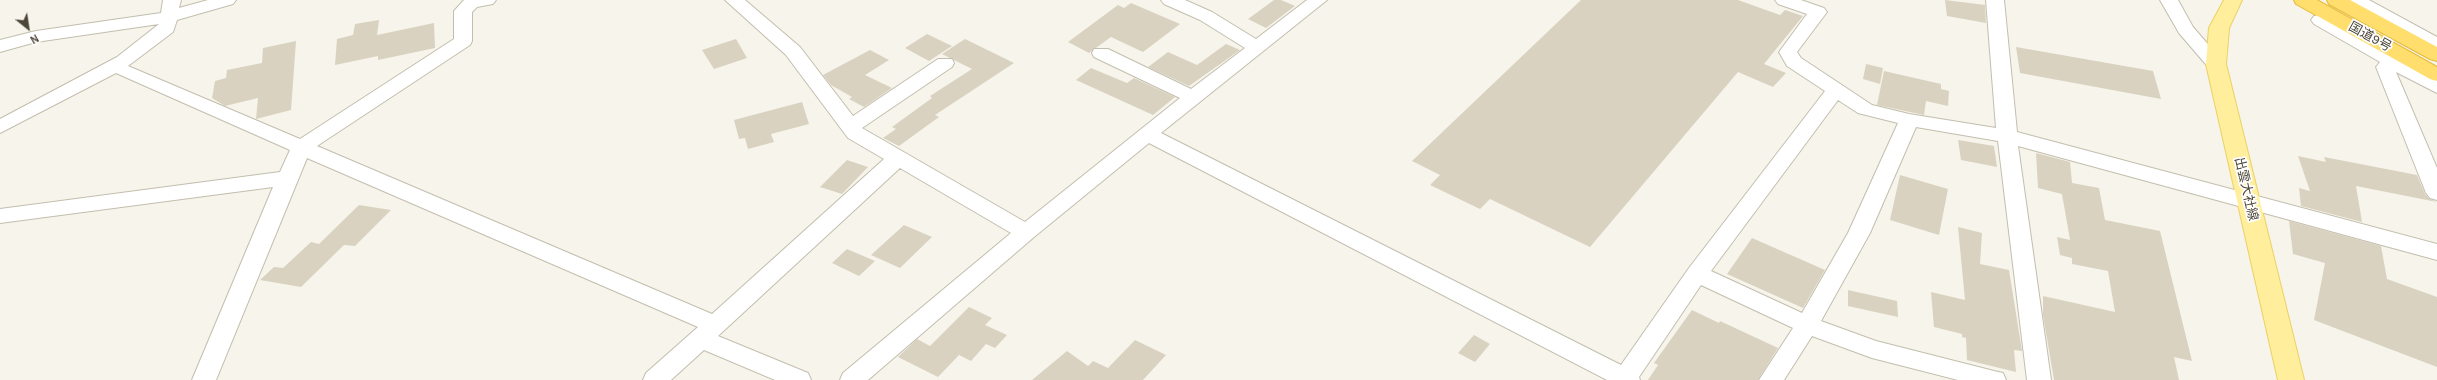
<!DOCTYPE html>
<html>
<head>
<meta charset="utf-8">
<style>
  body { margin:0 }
  #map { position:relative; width:2437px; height:380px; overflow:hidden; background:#f6f4eb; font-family:Karla,sans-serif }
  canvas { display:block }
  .north { position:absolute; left:8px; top:8px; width:40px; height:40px; -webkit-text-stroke:3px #fff; paint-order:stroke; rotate:150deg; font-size:11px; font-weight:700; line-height:16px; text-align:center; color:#4c4638 }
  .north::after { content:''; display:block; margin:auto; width:14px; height:18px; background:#4c4638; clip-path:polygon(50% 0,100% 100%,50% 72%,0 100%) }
</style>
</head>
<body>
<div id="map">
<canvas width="2437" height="380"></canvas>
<div class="north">N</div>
</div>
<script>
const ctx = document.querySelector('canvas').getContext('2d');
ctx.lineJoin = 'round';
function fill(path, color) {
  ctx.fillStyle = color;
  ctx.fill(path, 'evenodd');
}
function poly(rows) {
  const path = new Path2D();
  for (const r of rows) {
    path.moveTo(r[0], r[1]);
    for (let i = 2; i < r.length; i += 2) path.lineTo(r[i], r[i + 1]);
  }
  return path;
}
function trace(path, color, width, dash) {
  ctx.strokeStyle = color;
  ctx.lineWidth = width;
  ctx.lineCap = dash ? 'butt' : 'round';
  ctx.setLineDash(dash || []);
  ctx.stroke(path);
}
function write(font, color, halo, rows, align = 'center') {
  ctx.font = font + ' Karla,"Noto Sans JP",sans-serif';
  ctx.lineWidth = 3.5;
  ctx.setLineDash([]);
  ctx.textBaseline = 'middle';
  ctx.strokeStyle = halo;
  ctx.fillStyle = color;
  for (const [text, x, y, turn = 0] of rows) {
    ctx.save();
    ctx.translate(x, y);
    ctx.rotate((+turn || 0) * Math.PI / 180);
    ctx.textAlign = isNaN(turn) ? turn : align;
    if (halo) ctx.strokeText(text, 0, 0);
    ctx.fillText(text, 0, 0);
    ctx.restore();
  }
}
fill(poly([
  [1274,0,1281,0,1295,6,1266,28,1248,19],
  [1581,0,1738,0,1780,15,1785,10,1803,16,1764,64,1786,73,1773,87,1738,72,1590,247,1490,199,1480,209,1430,185,1440,175,1412,161],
  [1945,0,1985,5,1986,23,1947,16],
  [1131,3,1180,24,1143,52,1111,37,1089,53,1068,42,1118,5,1124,8],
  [379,20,377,35,434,23,435,48,378,60,378,56,335,65,337,39,353,35,355,24],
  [927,34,952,46,929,61,905,48],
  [736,39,747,58,714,69,702,50],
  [965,39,1014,63,935,115,939,117,899,146,883,138,896,129,892,127,932,98,930,96,972,69,942,54],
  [296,41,291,110,256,119,258,98,225,106,212,98,215,81,226,78,227,70,262,63,263,48],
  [1226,44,1240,50,1189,86,1148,67,1168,52,1197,65],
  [2016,47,2153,71,2161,99,2020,73],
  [870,50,889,60,865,75,892,88,864,107,849,99,852,97,831,85,823,75],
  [1866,64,1883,68,1880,84,1863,79],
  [1091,68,1127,83,1134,78,1175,97,1153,115,1076,80],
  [1884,71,1941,84,1941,89,1949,91,1948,106,1926,101,1924,115,1877,105],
  [802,102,809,124,771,134,774,142,748,149,745,138,739,139,734,120],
  [1958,140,1994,146,1997,167,1961,160],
  [2036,153,2070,162,2072,183,2099,188,2105,220,2160,231,2192,361,2174,357,2179,380,2054,380,2043,315,2043,296,2115,312,2108,271,2072,264,2072,258,2060,255,2057,237,2070,240,2062,194,2038,188],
  [2298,156,2326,162,2324,157,2417,175,2425,194,2430,199,2437,202,2356,186,2362,222,2301,206,2299,188,2310,191],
  [847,160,868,167,842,194,820,187],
  [1900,175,1948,189,1939,235,1890,220],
  [359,205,391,210,355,246,344,245,301,287,260,280,274,267,283,268,311,242,319,244],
  [2289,221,2381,246,2387,279,2437,297,2437,367,2314,320,2325,263,2293,254],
  [904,225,932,237,900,268,871,255],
  [1958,227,1982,233,1980,264,2009,270,2022,351,2014,350,2016,372,1967,360,1966,338,1962,337,1962,334,1934,327,1931,292,1965,300],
  [1752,238,1825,270,1803,308,1727,274],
  [847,249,875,261,859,276,832,263],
  [1848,290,1897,301,1898,317,1848,306],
  [969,307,992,318,985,325,1007,335,995,348,986,344,971,361,959,355,938,377,898,357,917,339,930,346],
  [1692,310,1719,323,1720,321,1778,348,1758,380,1648,380,1658,365,1654,363],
  [1474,335,1490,344,1475,362,1458,353],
  [1135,340,1166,355,1143,380,1032,380,1067,351,1088,366,1093,361,1108,368]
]), '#d9d2c0');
const minor = poly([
  [163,0,181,0,179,8,208,0,236,0,233,4,177,20,173,32,128,66,300,139,454,39,454,11,464,0,496,0,493,4,477,7,472,12,472,41,470,45,317,146,712,314,884,159,848,138,786,55,725,0,745,0,800,47,853,116,938,59,952,59,954,63,952,67,862,128,1025,222,1180,98,1094,57,1092,53,1094,49,1108,49,1191,89,1245,48,1200,20,1164,4,1161,0,1185,0,1212,12,1256,39,1307,0,1327,0,1161,133,1621,365,1689,268,1825,91,1787,66,1779,52,1807,14,1778,4,1775,0,1801,0,1824,8,1827,12,1797,52,1801,58,1872,105,1909,114,1996,128,1986,0,2004,0,2017,132,2437,244,2437,260,2018,146,2051,380,2027,380,1998,141,1916,127,1870,233,1821,321,1876,341,1994,371,2003,373,2006,380,1958,380,1872,358,1812,336,1784,380,1759,380,1793,328,1701,285,1639,377,1640,380,1607,380,1149,143,1034,237,868,380,840,380,843,373,1011,233,900,168,718,336,808,373,811,380,775,380,704,350,671,380,643,380,646,373,698,327,307,158,216,380,192,380,273,187,0,223,0,209,280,172,290,150,116,73,0,133,0,119,117,57,159,24,36,42,0,52,0,40,36,31,161,13,163,0],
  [1838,100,1858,113,1898,123,1848,233,1802,313,1711,271,1838,100],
  [2160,0,2178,0,2193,27,2225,64,2223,68,2209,68,2179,33,2160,0],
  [2347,0,2369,0,2437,37,2437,50,2350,4,2347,0],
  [2320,15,2437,79,2437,93,2396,72,2437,168,2437,200,2430,198,2426,193,2376,67,2380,62,2314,24,2311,20,2314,16,2320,15]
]);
const major = poly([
  [2224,0,2242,0,2229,28,2226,64,2304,380,2278,380,2206,64,2209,28,2224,0]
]);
const highway = poly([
  [2294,0,2317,0,2437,67,2437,81,2430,79,2296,4,2294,0],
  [2327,0,2350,0,2437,47,2437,61,2430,59,2329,4,2327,0]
]);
trace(minor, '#c3bead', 2);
trace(major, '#ebd165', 2);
trace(highway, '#e7b935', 2);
fill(minor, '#fff');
fill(major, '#ffee9c');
fill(highway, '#ffde6e');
write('13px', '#4c4638', '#fff', [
  ["国道9号",2370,37,29],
  ["出雲大社線",2246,189,77]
]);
</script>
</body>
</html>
